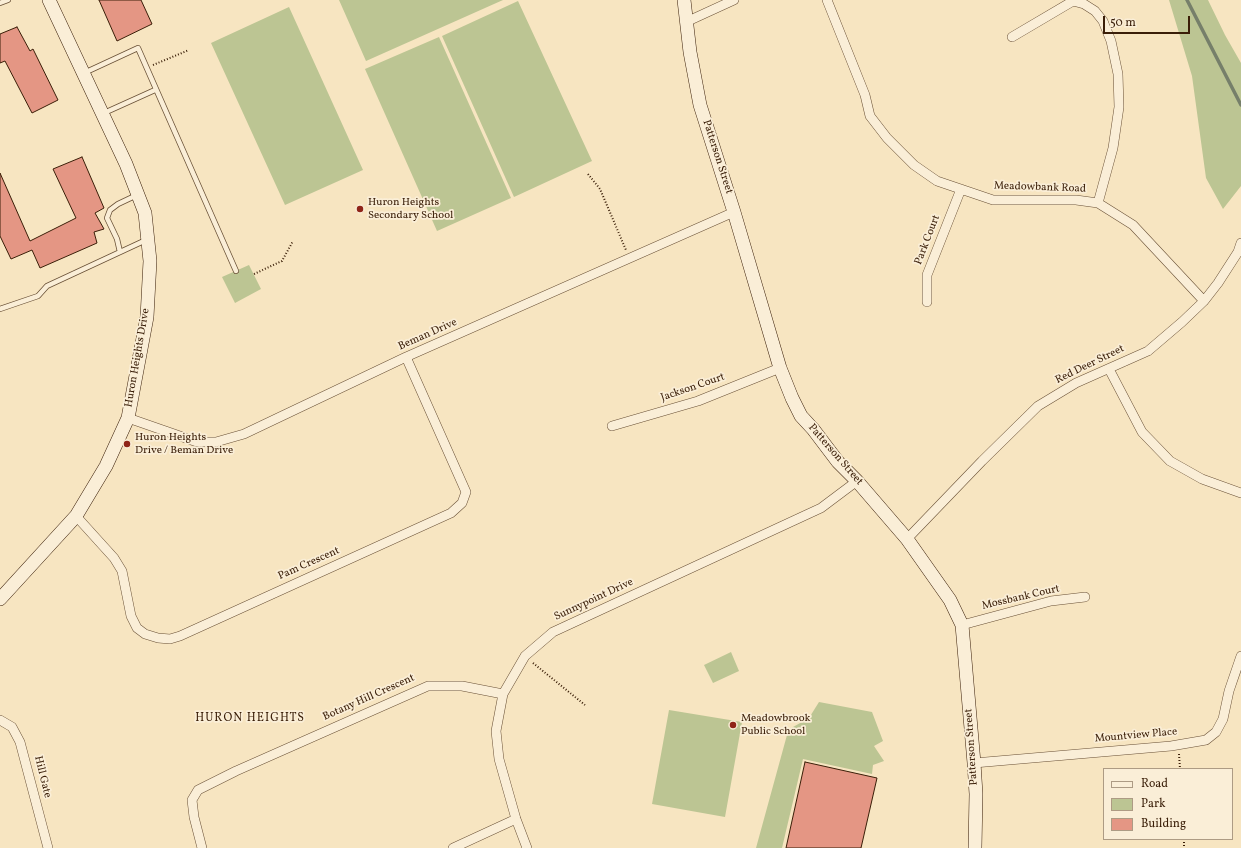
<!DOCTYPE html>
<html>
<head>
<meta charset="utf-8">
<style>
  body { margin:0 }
  #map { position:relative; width:1241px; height:848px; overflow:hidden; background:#f7e5c1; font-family:Vollkorn,serif }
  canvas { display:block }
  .legend { position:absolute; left:1103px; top:768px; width:130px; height:72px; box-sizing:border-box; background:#faeed7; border:1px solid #ad9b84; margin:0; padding:5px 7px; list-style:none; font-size:12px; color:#3a1e08 }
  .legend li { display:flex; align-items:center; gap:8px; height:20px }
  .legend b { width:20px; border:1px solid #ad9b84 }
  .scale { position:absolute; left:1103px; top:16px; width:87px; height:18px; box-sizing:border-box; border:2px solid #3a1e08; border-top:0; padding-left:5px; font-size:12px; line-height:14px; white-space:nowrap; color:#3a1e08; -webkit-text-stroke:3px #faeed7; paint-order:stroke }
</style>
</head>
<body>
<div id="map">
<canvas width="1241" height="848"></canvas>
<ul class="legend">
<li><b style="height:5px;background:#faeed7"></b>Road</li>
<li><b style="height:11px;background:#bcc593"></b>Park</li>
<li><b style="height:11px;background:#e49684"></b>Building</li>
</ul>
<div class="scale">50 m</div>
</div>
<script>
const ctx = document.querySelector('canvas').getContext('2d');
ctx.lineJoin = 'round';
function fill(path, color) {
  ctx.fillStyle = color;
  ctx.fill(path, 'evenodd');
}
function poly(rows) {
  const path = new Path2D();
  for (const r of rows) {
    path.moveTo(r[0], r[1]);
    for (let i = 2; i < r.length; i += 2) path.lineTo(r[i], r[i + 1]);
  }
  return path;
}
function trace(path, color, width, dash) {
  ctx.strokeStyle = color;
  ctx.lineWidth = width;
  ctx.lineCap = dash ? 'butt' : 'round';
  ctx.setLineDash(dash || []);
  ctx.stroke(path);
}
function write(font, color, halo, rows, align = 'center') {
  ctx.font = font + ' Vollkorn,serif';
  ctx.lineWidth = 3.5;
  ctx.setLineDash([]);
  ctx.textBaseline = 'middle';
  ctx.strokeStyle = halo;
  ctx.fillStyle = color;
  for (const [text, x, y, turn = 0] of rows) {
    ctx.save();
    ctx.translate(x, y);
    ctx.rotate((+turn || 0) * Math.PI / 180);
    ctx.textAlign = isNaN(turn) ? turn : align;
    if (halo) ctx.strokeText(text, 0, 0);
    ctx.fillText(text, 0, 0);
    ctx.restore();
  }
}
fill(poly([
  [339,0,503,0,366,61],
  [1169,0,1208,0,1225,35,1241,63,1241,186,1223,209,1206,178,1192,76],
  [518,1,592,161,514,197,442,36],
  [289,7,363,170,285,205,211,43],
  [439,37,511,198,437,231,365,69],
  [249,265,261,289,235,303,222,277],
  [731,652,739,671,713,683,704,665],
  [819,702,872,712,883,741,874,746,884,761,873,765,872,774,803,759,782,848,756,848,787,735,793,727,809,718],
  [669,710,742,722,725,817,652,804]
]), '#bcc593');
trace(poly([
  [1187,0,1241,105]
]), '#767f6a', 3.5);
const building = poly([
  [99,0,141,0,152,24,117,41,99,0],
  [17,27,30,51,33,49,58,100,32,113,5,61,0,63,0,34,17,27],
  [82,157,104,208,95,213,104,229,94,232,97,243,40,268,32,250,11,259,0,236,0,173,30,241,76,218,53,169,82,157],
  [805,762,877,778,861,848,786,848,805,762]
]);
fill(building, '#e49684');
trace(building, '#3a1e08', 1);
const lane = poly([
  [0,3,8,0],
  [84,73,138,48,236,271],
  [104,113,155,90],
  [120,252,117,239,107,218,110,210,118,204,137,195],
  [0,309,38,296,47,286,146,240]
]);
const street = poly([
  [827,0,865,95,870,116,887,138,914,165,937,181,993,200,1076,200,1098,203,1133,225,1204,301],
  [686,22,734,0],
  [1012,37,1073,1,1084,4,1095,11,1103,21,1111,41,1118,74,1119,107,1113,148,1098,203],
  [927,302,927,275,961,189],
  [1109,369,1142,432,1170,461,1202,479,1241,493],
  [128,418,197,442,216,442,244,434,406,357,734,212],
  [612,426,698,401,780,368],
  [76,516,114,558,122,571,131,616,137,628,145,634,158,638,170,639,180,636,451,513,462,503,466,492,406,357],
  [907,539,982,461,1038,406,1076,383,1148,351,1182,322,1204,301,1218,283,1238,252,1241,243],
  [962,625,1051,601,1085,597],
  [0,720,12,727,20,742,48,848],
  [974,763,1171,746,1206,740,1216,732,1223,719,1229,691,1241,656],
  [202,848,194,817,192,800,198,790,236,771,428,686,462,686,503,694],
  [453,848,516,819],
  [527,848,516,819,499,759,496,731,503,694,525,656,553,632,821,508,857,481]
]);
const secondary = poly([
  [684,0,690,52,700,105,734,212,780,368,792,398,801,416,813,429,838,462,857,481,907,539,950,600,962,625,974,763,976,794,975,848],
  [0,599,76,516,106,466,128,418,147,317,150,261,145,213,126,164,49,0]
]);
trace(lane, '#695036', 6);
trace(street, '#695036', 10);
trace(secondary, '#3a1e08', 14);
trace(poly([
  [153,65,189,50],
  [588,174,600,189,626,250],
  [254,274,282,261,293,241],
  [533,663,585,705],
  [1179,754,1180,769],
  [1184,839,1184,848]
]), '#3a1e08', 2, [1, 2]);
trace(lane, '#faeed7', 4.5);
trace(street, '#faeed7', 9);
trace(secondary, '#faeed7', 13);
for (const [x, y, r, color] of [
  [360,209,4,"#8f2418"],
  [127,444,4,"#8f2418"],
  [733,725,4,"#8f2418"]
]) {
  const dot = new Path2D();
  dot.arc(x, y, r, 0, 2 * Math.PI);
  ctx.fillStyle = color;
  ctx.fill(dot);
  trace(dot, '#faeed7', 1.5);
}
write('11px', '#3a1e08', '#faeed7', [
  ["Patterson Street",717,157,72],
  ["Meadowbank Road",1040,188,2],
  ["Park Court",928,240,-69],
  ["Beman Drive",428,335,-24],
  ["Huron Heights Drive",138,358,-80],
  ["Red Deer Street",1090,365,-26],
  ["Jackson Court",693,388,-19],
  ["Patterson Street",835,455,49],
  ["Pam Crescent",309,564,-24],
  ["Mossbank Court",1021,598,-13],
  ["Sunnypoint Drive",594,600,-25],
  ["Botany Hill Crescent",369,698,-24],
  ["Mountview Place",1136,736,-5],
  ["Patterson Street",972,747,-94],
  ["Hill Gate",42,777,76]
]);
write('11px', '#3a1e08', '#faeed7', [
  ["Huron Heights",368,203],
  ["Secondary School",368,216],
  ["Huron Heights",135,438],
  ["Drive / Beman Drive",135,451],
  ["Meadowbrook",741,719],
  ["Public School",741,732]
], 'left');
ctx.letterSpacing = '1px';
write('12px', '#3a1e08', '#faeed7', [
  ["HURON HEIGHTS",250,719]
]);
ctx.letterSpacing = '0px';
</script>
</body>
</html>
